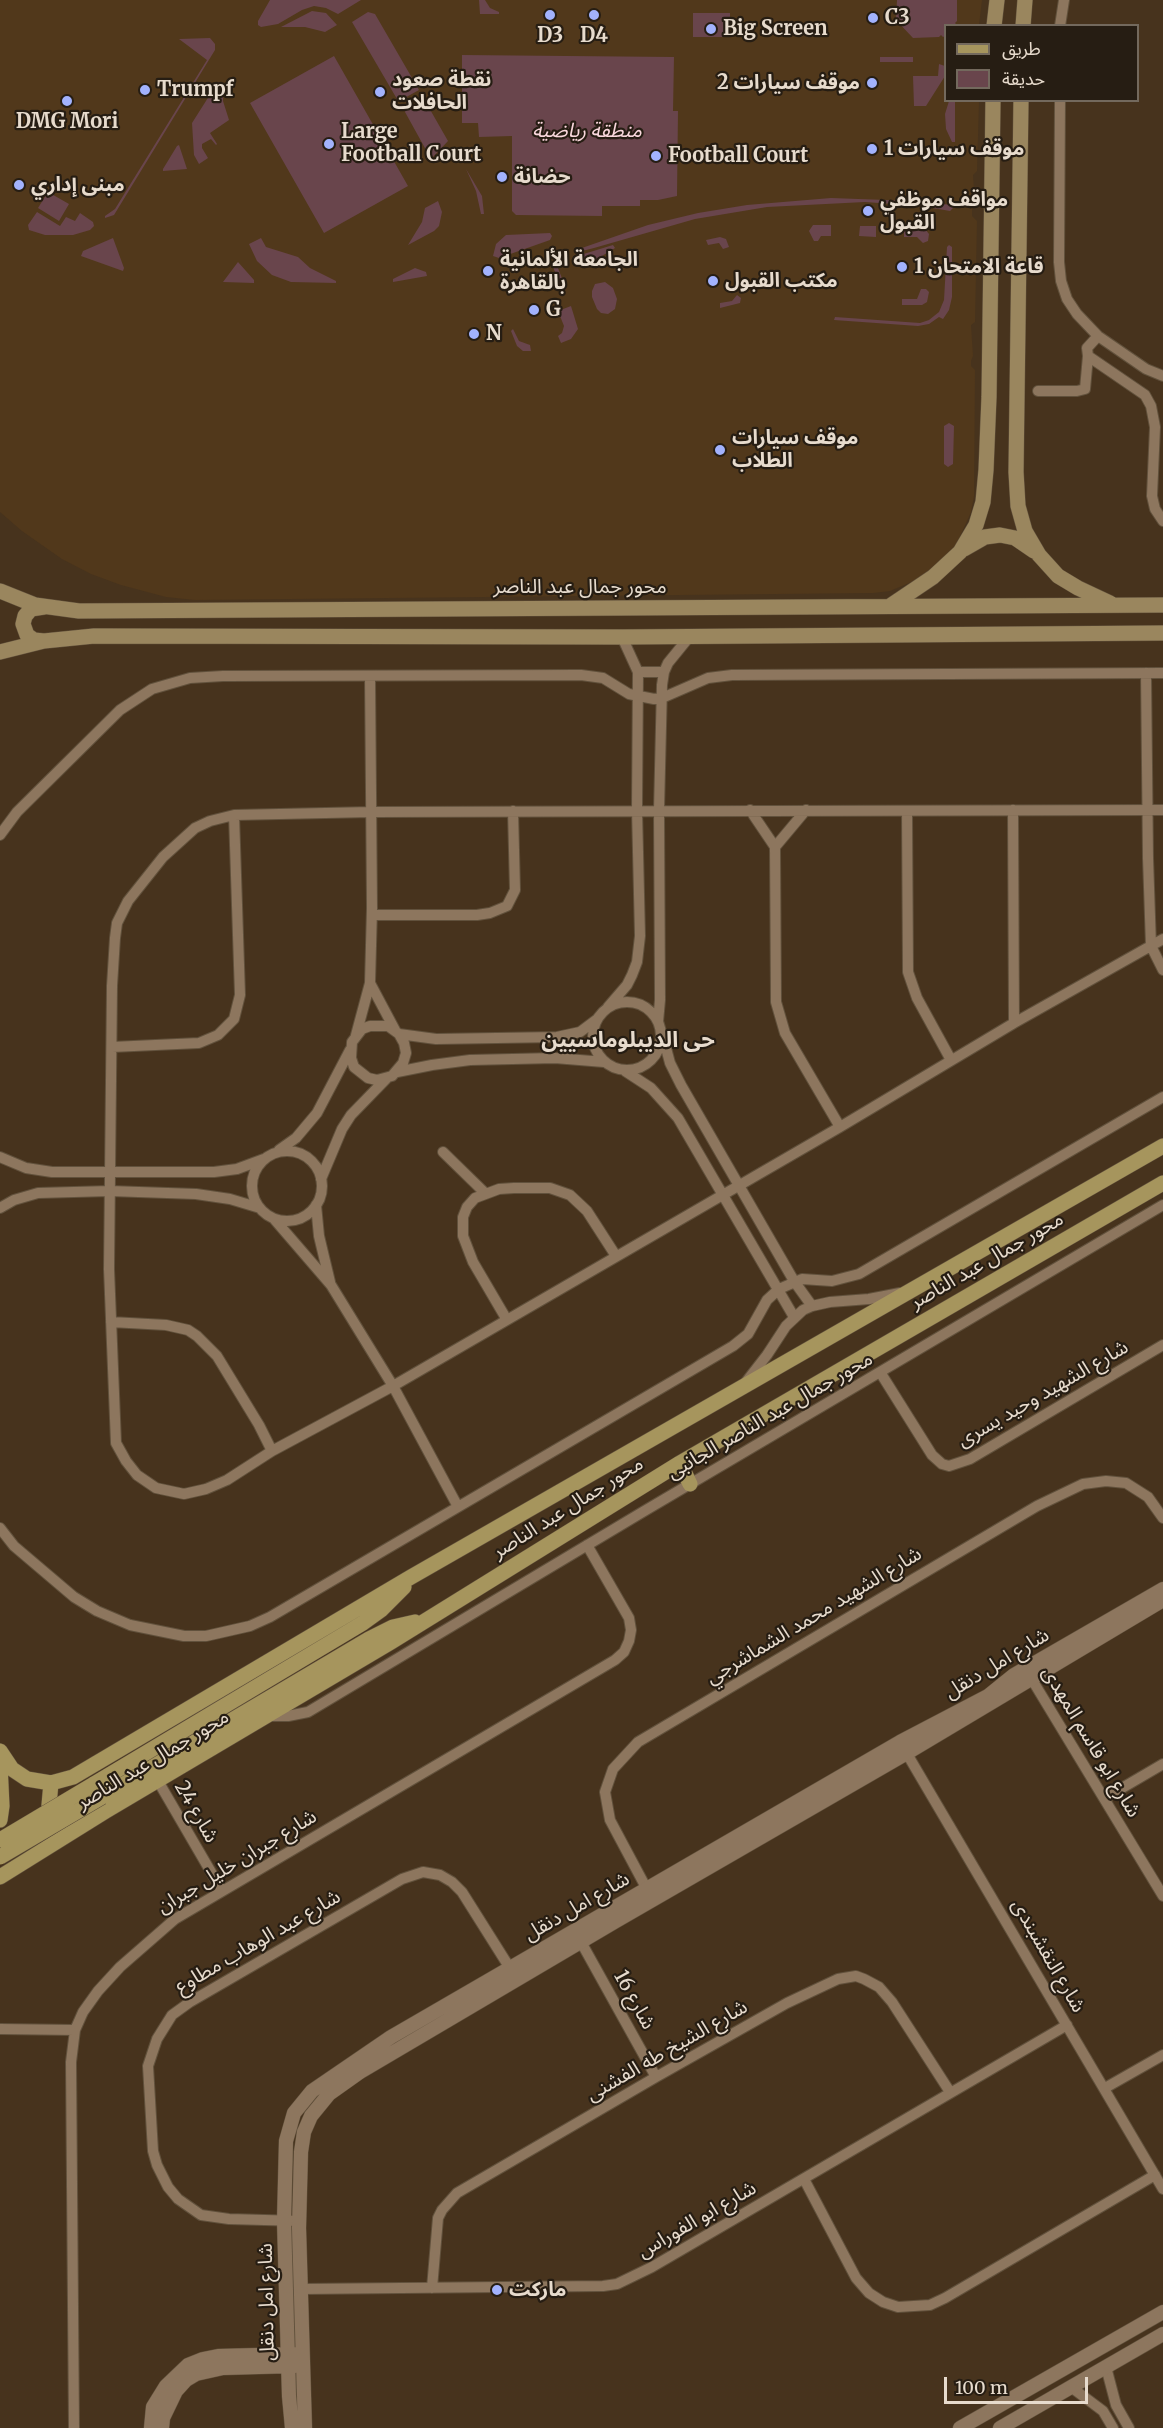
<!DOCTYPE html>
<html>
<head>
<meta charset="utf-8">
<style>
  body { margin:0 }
  #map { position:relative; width:1163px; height:2428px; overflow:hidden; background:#47331d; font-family:Merriweather,"Noto Sans Arabic",serif }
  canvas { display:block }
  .legend { position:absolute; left:944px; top:24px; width:195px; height:78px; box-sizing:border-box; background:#261d13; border:2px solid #73695d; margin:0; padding:8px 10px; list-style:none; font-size:18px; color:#e7dbcd }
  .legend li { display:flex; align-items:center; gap:12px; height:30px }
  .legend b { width:30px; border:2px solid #73695d }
  .scale { position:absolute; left:944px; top:2377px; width:144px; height:27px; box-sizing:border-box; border:3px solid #e7dbcd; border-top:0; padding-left:8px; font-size:18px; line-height:21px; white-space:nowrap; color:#e7dbcd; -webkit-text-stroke:4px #261d13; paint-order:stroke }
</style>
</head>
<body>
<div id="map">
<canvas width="1163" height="2428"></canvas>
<ul class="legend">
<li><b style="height:8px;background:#a6955d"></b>طريق</li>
<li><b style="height:16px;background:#69454c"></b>حديقة</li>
</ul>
<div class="scale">100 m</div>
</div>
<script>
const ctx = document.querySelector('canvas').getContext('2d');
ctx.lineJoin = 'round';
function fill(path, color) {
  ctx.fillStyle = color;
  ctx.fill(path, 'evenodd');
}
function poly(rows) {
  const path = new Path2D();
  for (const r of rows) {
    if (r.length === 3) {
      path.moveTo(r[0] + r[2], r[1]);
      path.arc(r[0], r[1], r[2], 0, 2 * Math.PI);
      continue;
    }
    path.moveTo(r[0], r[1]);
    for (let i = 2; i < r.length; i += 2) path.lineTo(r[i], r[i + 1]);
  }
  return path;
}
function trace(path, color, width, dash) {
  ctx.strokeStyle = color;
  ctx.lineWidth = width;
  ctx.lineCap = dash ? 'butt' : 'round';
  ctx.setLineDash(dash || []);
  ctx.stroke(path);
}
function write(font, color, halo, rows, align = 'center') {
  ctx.font = font + ' Merriweather,"Noto Sans Arabic",serif';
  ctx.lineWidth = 4.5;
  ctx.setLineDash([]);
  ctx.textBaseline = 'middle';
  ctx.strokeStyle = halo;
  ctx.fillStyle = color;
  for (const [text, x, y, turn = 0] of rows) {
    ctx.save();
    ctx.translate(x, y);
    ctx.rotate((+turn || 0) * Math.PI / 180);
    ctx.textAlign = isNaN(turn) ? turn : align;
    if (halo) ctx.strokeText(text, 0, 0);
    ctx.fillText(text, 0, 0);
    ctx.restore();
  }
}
fill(poly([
  [0,0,982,0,979,25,946,26,946,100,979,101,977,171,973,175,975,205,972,210,972,216,977,221,975,322,971,325,973,356,971,361,971,366,975,370,974,496,971,512,957,543,947,556,921,578,890,591,873,593,195,600,166,597,121,585,91,574,62,559,22,531,0,512]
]), '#51381b');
fill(poly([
  [270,0,361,0,338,14,326,8,314,6,302,10,278,24,261,27,258,25,258,21],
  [479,0,485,0,490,8,499,12,499,14,480,14],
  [897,0,957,0,957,21,955,23,957,25,946,26,945,36,943,37,941,35,939,37,913,38,896,20],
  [312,11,326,13,337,25,325,32,305,27,281,27],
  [368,12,375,14,419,90,401,100,400,98,397,99,352,22],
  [693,13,730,13,730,37,693,37],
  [210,38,215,44,215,50,114,215,105,218,105,216,115,209,207,60,179,39],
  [462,55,674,57,673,111,678,111,677,196,658,200,640,200,640,206,602,206,602,216,516,215,512,211,512,136,479,137,478,123,462,123],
  [334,56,408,186,324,233,250,103],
  [880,57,913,57,913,62,880,62],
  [939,64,945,66,945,76,926,106,914,106,913,76,938,76],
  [218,82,224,85,223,101,229,120,210,133,217,144,216,145,211,139,202,144,202,148,208,158,199,164,194,155,192,123],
  [424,99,448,141,431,159,405,112,406,109],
  [949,101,955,101,955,142,952,142,946,129,945,114],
  [179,145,187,169,163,171,163,169,177,146],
  [466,169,482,196,484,214,481,214,476,191],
  [48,192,69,204,59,221,38,208],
  [831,198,914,201,952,205,953,208,950,211,921,206,865,202,767,207,695,219,594,248,582,251,579,249,648,225,698,213,747,205],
  [438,201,442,212,439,226,434,231,408,245,422,222,425,208],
  [37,212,60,226,66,217,75,221,80,213,93,222,94,226,90,230,73,235,45,235,29,230,28,225],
  [813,225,831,225,831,236,821,236,818,241,814,241,809,231],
  [860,226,876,226,876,237,859,236],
  [904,227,925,229,929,234,928,241,923,243,917,237,904,237],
  [550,233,552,236,550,240,499,258,493,256,496,244,506,235],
  [720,237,726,239,729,247,723,249,719,243,708,245,706,240],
  [113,238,124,268,123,271,81,256,83,251],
  [261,238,266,247,298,257,310,268,336,281,336,283,291,282,272,275,257,261,249,244],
  [613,245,615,248,592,262,584,261,577,256],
  [949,245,952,247,952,297,949,310,943,319,939,317,929,324,918,326,834,320,835,317,920,323,929,320,939,312,944,300,947,247],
  [555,260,566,289,562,291,552,264],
  [238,262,254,280,254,283,223,282],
  [415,268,426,272,427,276,393,282,393,279],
  [605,282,613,288,617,299,615,309,608,314,601,313,597,309,592,297,592,291,595,284],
  [921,289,926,289,929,292,927,302,922,305,902,305,902,299,917,299],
  [737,295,741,298,740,303,720,308,720,303,732,301],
  [571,306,578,329,571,339,561,343,558,336,562,333,564,326,558,311],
  [513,329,519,341,530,345,531,351,523,351,517,346,511,331],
  [949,423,954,426,953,464,948,467,944,464,944,426]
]), '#69454c');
const minor = poly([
  [1060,26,1064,0],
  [1060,100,1059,262,1061,281,1067,299,1077,314,1098,336,1146,369,1163,376],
  [1098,336,1087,348,1088,356,1145,395,1151,406,1155,427,1152,496,1155,509,1163,521],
  [1038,391,1077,391,1085,389,1088,356],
  [638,672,664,672],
  [1146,673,1148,858,1151,946,1163,970],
  [750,810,775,847],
  [806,810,775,847,776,1002,785,1033,840,1127],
  [1013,810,1014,1023],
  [1163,810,371,812,234,815,210,821,195,828,163,857,128,901,117,923,115,938,112,986,109,1269,116,1443,126,1461,137,1475,156,1488,184,1494,206,1489,227,1480,272,1451,393,1386,840,1127,1014,1023,1163,939],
  [907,811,908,972,917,998,951,1060],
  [0,835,17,812,120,710,152,689,190,678,223,676,581,675,603,678,629,694,654,699,662,698,708,678,732,675,1163,673],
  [372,915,477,915,490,913,507,906,515,890,513,811],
  [370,983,395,1030],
  [627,1036,34],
  [608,1007,627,985,632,975,637,962,640,936,637,810,638,672,622,637],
  [658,1022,660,1000,659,810,662,685,664,672,668,663,690,636],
  [662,1033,670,1063,681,1085,794,1281,812,1306],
  [399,1034,404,1043,406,1053,403,1063,392,1076,377,1080,368,1078,354,1067,351,1058,352,1042,362,1029,370,1026,388,1026,399,1034,436,1039,557,1037,580,1032,596,1020],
  [356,1035,370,983,372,908,370,676],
  [112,1047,199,1043,218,1035,234,1019,240,995,234,815],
  [625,1071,651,1088,678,1118,794,1317],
  [397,1072,432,1065,470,1060,555,1058,604,1062],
  [279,1150,296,1138,317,1113,350,1050],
  [287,1186,35],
  [443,1152,485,1193],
  [0,1157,26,1168,52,1172,214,1172,237,1169,264,1159],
  [321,1179,342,1129,351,1115,386,1079],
  [316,1205,319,1236,330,1282],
  [0,1208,14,1200,38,1193,110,1191,196,1194,230,1199,260,1208],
  [275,1220,331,1285,393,1386,457,1505],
  [507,1320,473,1262,463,1236,463,1217,467,1207,475,1198,499,1189,514,1188,550,1188,570,1195,587,1211,616,1256],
  [111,1322,166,1325,188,1330,197,1336,217,1356,259,1425,272,1451],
  [880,1372,932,1455,942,1464,949,1466,970,1459,1163,1345],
  [746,1382,767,1355,786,1326,803,1310,812,1306,830,1302,869,1299,900,1293],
  [0,1528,14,1546,74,1597,97,1611,130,1625,184,1636,206,1636,250,1626,270,1617,733,1346,748,1334,767,1300,779,1289,802,1279,832,1281,859,1274,1163,1097],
  [1028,1673,1163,1896],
  [268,1716,288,1716,308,1712,646,1510,1163,1205],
  [903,1747,1163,2189],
  [158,1781,222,1891],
  [1105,1798,1163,1764],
  [650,1895,610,1820,605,1792,613,1769,638,1742,1037,1506,1083,1484,1106,1481,1126,1483,1148,1497,1163,1518],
  [581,1942,656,2077],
  [0,2029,75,2030],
  [1105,2088,1163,2055],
  [804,2179,856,2278,869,2293,883,2302,898,2307,930,2305,945,2298,1155,2175],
  [300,2221,229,2219,201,2215,178,2199,168,2187,157,2165,153,2151,148,2066,157,2039,172,2015,190,2002,402,1879,423,1872,440,1875,452,1882,462,1892,513,1973],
  [432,2288,438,2218,442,2210,457,2193,656,2077,787,2003,838,1979,856,1976,864,1979,879,1987,892,2002,950,2092],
  [301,2289,603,2286,617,2284,652,2267,1067,2025],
  [1106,2367,1116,2405,1129,2428],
  [1071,2387,1103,2411,1113,2428],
  [74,2428,71,2062,75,2030,83,2012,98,1991,120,1967,175,1919,615,1660,624,1652,629,1641,631,1630,629,1618,587,1545]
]);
const tertiary = poly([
  [151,2428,153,2407,166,2386,188,2365,203,2359,218,2356,297,2354],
  [162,2428,163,2418,176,2391,186,2380,196,2374,223,2368,295,2366],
  [292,2428,289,2396,284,2221,286,2141,294,2113,312,2091,391,2037,900,1742,988,1696,1014,1675,1163,1589],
  [305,2428,299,2228,301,2152,304,2132,311,2116,329,2094,360,2072,616,1921,907,1753,1163,1600],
  [960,2428,1163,2312],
  [1000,2428,1163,2334]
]);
const secondary = poly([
  [994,26,997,0],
  [1023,26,1025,0],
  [1021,100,1016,472,1018,506,1025,531,1039,555,1058,576,1078,588,1110,603],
  [964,549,985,537,1000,535,1015,538,1034,551],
  [0,591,35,605,79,611,1163,605],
  [890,606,933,577,960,552,976,525,983,502,986,470,989,397,993,100],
  [44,641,34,640,27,635,23,624,25,616,31,609,44,607],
  [0,652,44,641,94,636,622,637,1163,633]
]);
const primary = poly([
  [680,1463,690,1484],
  [0,1751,12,1769,27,1779,51,1783,73,1777,411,1577,1163,1146],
  [0,1764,2,1806,0,1820],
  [51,1783,49,1805,55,1820],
  [94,1784,363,1623,381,1610,404,1587],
  [102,1797,369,1639,393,1627,415,1622],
  [0,1877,106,1811,391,1642,680,1463,1163,1183]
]);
trace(minor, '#61513c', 12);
trace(tertiary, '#61513c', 15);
trace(secondary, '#61513c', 16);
trace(primary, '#61513c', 16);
trace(minor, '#8d765e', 10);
trace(tertiary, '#8d765e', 14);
trace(secondary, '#9a865e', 15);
trace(primary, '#a6955d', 15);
const primaryBridge = poly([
  [0,1840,94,1784],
  [0,1857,102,1797]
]);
trace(primaryBridge, '#61513c', 16, []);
trace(primaryBridge, '#a6955d', 15);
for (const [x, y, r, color] of [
  [550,15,6,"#a2b2fd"],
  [594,15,6,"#a2b2fd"],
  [873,18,6,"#a2b2fd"],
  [711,29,6,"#a2b2fd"],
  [872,83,6,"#a2b2fd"],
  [145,90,6,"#a2b2fd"],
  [380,92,6,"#a2b2fd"],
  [67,101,6,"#a2b2fd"],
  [329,144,6,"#a2b2fd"],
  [872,149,6,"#a2b2fd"],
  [656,156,6,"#a2b2fd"],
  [502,177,6,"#a2b2fd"],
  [19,185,6,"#a2b2fd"],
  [868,211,6,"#a2b2fd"],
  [902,267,6,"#a2b2fd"],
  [488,271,6,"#a2b2fd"],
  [713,281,6,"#a2b2fd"],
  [534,310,6,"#a2b2fd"],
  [474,334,6,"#a2b2fd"],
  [720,450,6,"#a2b2fd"],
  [497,2290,6,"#a2b2fd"]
]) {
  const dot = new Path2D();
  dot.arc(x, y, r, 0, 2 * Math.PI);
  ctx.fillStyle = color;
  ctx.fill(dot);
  trace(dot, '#261d13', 2);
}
write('bold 20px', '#e7dbcd', '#261d13', [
  ["C3",885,18],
  ["Big Screen",723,29],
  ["D3",550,36,"center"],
  ["D4",594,36,"center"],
  ["نقطة صعود",392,80],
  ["الحافلات",392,103],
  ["موقف سيارات 2",860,83,"right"],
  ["Trumpf",157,90],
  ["DMG Mori",67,122,"center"],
  ["Large",341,132],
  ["Football Court",341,155],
  ["موقف سيارات 1",884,149],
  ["Football Court",668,156],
  ["حضانة",514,177],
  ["مبنى إداري",31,185],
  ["مواقف موظفي",880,200],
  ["القبول",880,223],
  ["الجامعة الألمانية",500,260],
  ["بالقاهرة",500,283],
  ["قاعة الامتحان 1",914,267],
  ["مكتب القبول",725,281],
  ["G",546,310],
  ["N",486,334],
  ["موقف سيارات",732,438],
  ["الطلاب",732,461],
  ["ماركت",509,2290]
], 'left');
write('italic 20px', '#fad8dd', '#261d13', [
  ["منطقة رياضية",587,131]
]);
write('20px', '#e7dbcd', '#261d13', [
  ["محور جمال عبد الناصر",580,587],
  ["محور جمال عبد الناصر",987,1261,-30],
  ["شارع الشهيد وحيد يسرى",1043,1394,-30],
  ["محور جمال عبد الناصر الجانبى",770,1416,-30],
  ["محور جمال عبد الناصر",568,1508,-32],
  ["شارع الشهيد محمد الشماشرجي",814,1616,-31],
  ["شارع امل دنقل",997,1664,-31],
  ["شارع ابو قاسم المهدى",1091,1742,59],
  ["محور جمال عبد الناصر",153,1760,-31],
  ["شارع 24",196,1812,60],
  ["شارع جبران خليل جبران",237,1862,-31],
  ["شارع امل دنقل",577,1907,-30],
  ["شارع عبد الوهاب مطاوع",258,1942,-30],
  ["شارع النقشبندى",1048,1956,60],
  ["شارع 16",634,2000,61],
  ["شارع الشيخ طه الفشنى",667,2051,-30],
  ["شارع ابو الفوراس",697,2220,-30],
  ["شارع امل دنقل",267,2302,-91]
]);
write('bold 22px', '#e7dbcd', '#261d13', [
  ["حى الديبلوماسيين",628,1041]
]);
</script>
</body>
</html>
